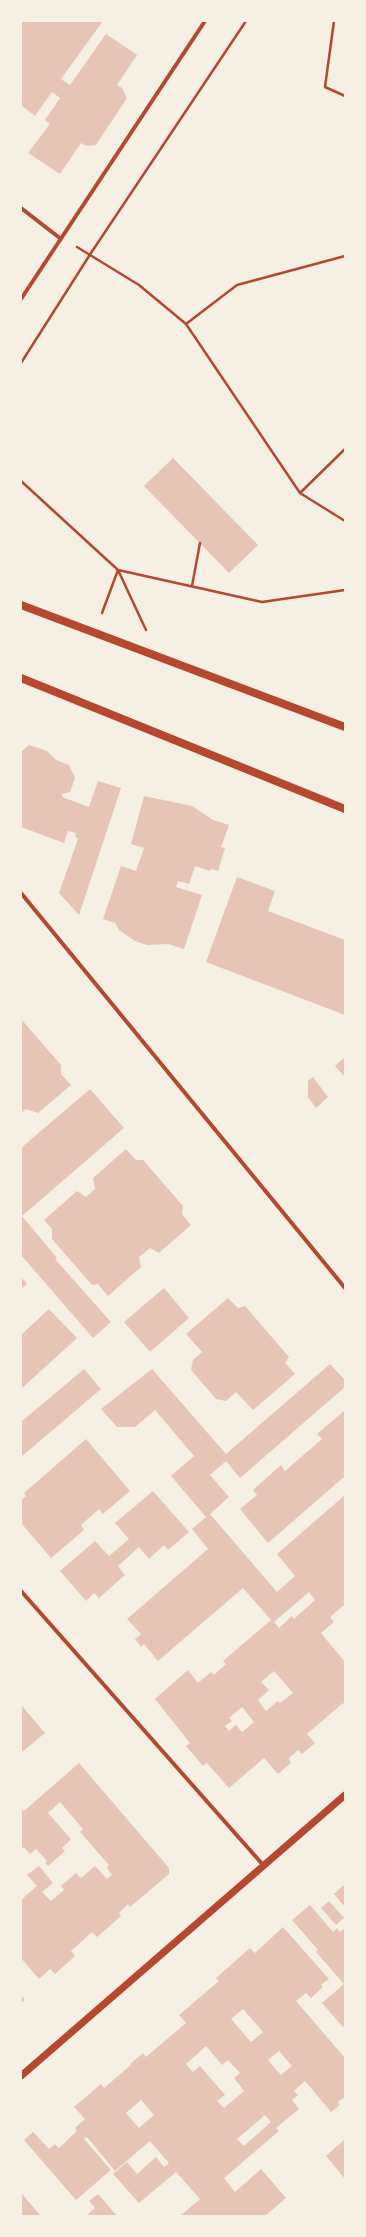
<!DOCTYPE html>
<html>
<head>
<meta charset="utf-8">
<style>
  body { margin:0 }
  #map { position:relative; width:366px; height:2237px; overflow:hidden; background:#f6efe4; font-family:Karla,sans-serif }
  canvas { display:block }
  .frame { position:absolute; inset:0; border:22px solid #f6efe4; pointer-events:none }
</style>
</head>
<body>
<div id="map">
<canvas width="366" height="2237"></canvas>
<div class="frame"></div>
</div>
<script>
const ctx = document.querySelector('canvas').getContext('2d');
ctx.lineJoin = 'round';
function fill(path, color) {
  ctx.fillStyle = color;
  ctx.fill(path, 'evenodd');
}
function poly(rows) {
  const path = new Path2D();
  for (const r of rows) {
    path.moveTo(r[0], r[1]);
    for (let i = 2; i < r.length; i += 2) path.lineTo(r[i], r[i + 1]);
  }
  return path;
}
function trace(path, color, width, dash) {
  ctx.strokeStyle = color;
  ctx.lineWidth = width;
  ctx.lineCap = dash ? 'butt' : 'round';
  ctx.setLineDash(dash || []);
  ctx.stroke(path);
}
fill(poly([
  [21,21,103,21,61,79,70,85,106,34,137,55,117,85,122,88,127,98,96,145,86,146,81,143,60,174,28,153,50,124,45,120,60,98,52,92,35,116,21,105],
  [173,458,258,545,229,573,144,486],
  [29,745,47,751,56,760,69,765,75,778,70,792,62,794,62,797,89,807,98,781,121,788,79,915,59,893,78,839,75,836,76,833,68,831,64,843,21,827,21,752],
  [144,796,192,806,213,820,229,825,221,847,225,848,218,871,211,869,210,871,195,866,189,884,178,881,176,887,202,895,184,949,168,944,147,945,135,941,119,930,115,923,103,919,121,866,136,871,144,848,131,844],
  [237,877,275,891,268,911,345,940,345,1015,206,962],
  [21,1019,61,1065,61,1074,71,1085,38,1113,26,1109,21,1113],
  [345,1057,345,1077,335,1066],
  [313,1077,328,1097,316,1108,308,1097,308,1081],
  [90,1089,124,1128,22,1216,57,1258,55,1259,111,1322,93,1338,21,1255,21,1148],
  [126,1149,136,1160,143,1160,183,1206,182,1214,191,1225,159,1253,150,1248,139,1257,141,1267,108,1296,98,1284,92,1285,52,1239,52,1229,44,1220,77,1191,86,1197,95,1189,93,1178],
  [21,1277,27,1284,21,1289],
  [164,1288,189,1318,150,1352,124,1322],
  [228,1298,238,1308,245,1306,289,1357,285,1363,295,1374,253,1410,236,1392,226,1401,216,1399,191,1370,193,1360,202,1352,186,1334],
  [49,1309,77,1338,21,1389,21,1335],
  [330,1364,345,1380,345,1387,240,1478,226,1461,210,1475,229,1497,210,1514,277,1592,295,1576,277,1554,345,1495,345,1604,330,1617,334,1622,321,1633,345,1662,345,1706,343,1703,307,1734,315,1743,302,1754,298,1750,289,1758,291,1763,278,1774,264,1758,229,1788,207,1763,203,1766,186,1746,190,1743,155,1699,188,1670,198,1683,211,1672,214,1675,226,1664,223,1661,271,1620,243,1588,158,1661,144,1644,141,1647,135,1639,141,1634,127,1619,208,1549,192,1529,206,1517,171,1476,194,1456,155,1410,135,1427,117,1427,101,1409,152,1369,226,1454],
  [309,1592,315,1600,294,1619,292,1616,279,1628,274,1622],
  [274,1671,293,1693,280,1703,278,1701,266,1711,258,1700,269,1690,261,1682],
  [242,1707,254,1722,242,1732,236,1725,229,1731,225,1726,232,1721,229,1718],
  [84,1369,101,1389,21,1457,21,1422],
  [345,1410,345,1476,268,1543,240,1509,257,1495,253,1490,281,1465,285,1471,322,1439,317,1434],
  [86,1439,130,1491,103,1514,99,1509,81,1525,84,1530,51,1558,21,1523,21,1500,26,1496,24,1493],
  [153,1491,189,1532,168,1550,164,1545,149,1559,139,1547,118,1566,125,1575,99,1598,94,1593,86,1601,60,1571,95,1541,109,1556,129,1539,115,1523],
  [21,1705,45,1733,21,1753],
  [79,1763,169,1868,169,1874,130,1907,128,1904,119,1913,121,1916,97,1937,92,1932,71,1951,75,1956,55,1974,50,1969,39,1979,21,1958,21,1900,37,1886,27,1875,39,1866,53,1883,42,1892,51,1901,64,1890,61,1886,76,1873,81,1878,95,1866,107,1879,112,1875,107,1868,109,1865,80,1832,83,1829,60,1802,48,1813,71,1839,62,1848,65,1851,48,1866,45,1863,47,1861,36,1849,30,1854,24,1847,21,1849,21,1808,24,1811],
  [345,1884,345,1907,334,1894],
  [329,1901,344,1918,336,1925,321,1908],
  [310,1905,333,1932,337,1928,340,1932,345,1928,345,2026,343,2027,322,2003,344,1984,316,1952,318,1950,292,1920],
  [283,1927,329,1979,321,1985,323,1987,311,1998,306,1993,296,2001,345,2058,345,2097,338,2102,340,2105,331,2112,305,2081,294,2091,298,2095,292,2100,299,2109,276,2128,279,2131,224,2178,235,2192,261,2169,286,2198,265,2216,180,2216,200,2199,176,2172,139,2203,113,2174,127,2162,137,2174,156,2157,164,2167,169,2163,150,2141,115,2171,87,2137,84,2139,111,2170,76,2200,24,2140,33,2132,49,2149,55,2144,59,2148,77,2131,75,2128,85,2119,74,2107,101,2084,104,2088,131,2065,130,2064,143,2053,146,2057,186,2023,179,2015,219,1981,216,1978,250,1948,255,1953],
  [243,2009,263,2032,251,2042,231,2019],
  [206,2046,222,2065,228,2060,240,2073,234,2078,244,2091,224,2108,217,2101,225,2095,200,2066,193,2072,186,2064],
  [279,2051,292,2066,281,2075,268,2060],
  [141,2100,154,2115,139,2128,126,2113],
  [265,2115,271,2122,244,2146,237,2139],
  [21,1995,25,2000,21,2003],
  [345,2139,345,2179,326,2156],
  [21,2193,41,2216,21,2216],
  [98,2194,117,2216,90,2216,88,2214,95,2208,89,2201]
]), '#e6c5b7');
trace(poly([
  [334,21,325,87,345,96],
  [77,247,139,285,186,324,237,285,345,256],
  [186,324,300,493,345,521],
  [21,363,91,253,246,21],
  [21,481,118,570,146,630],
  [300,493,345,449],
  [118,570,262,602,345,590],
  [192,586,200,543],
  [102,613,118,570]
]), '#b5482f', 2.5);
trace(poly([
  [21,208,61,239],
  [21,299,205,21],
  [21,893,345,1288],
  [21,1591,264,1866]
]), '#b5482f', 4);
trace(poly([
  [21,2076,345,1795]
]), '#b5482f', 7);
trace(poly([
  [21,605,345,727],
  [21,678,345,809]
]), '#b5482f', 8);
</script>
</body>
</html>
